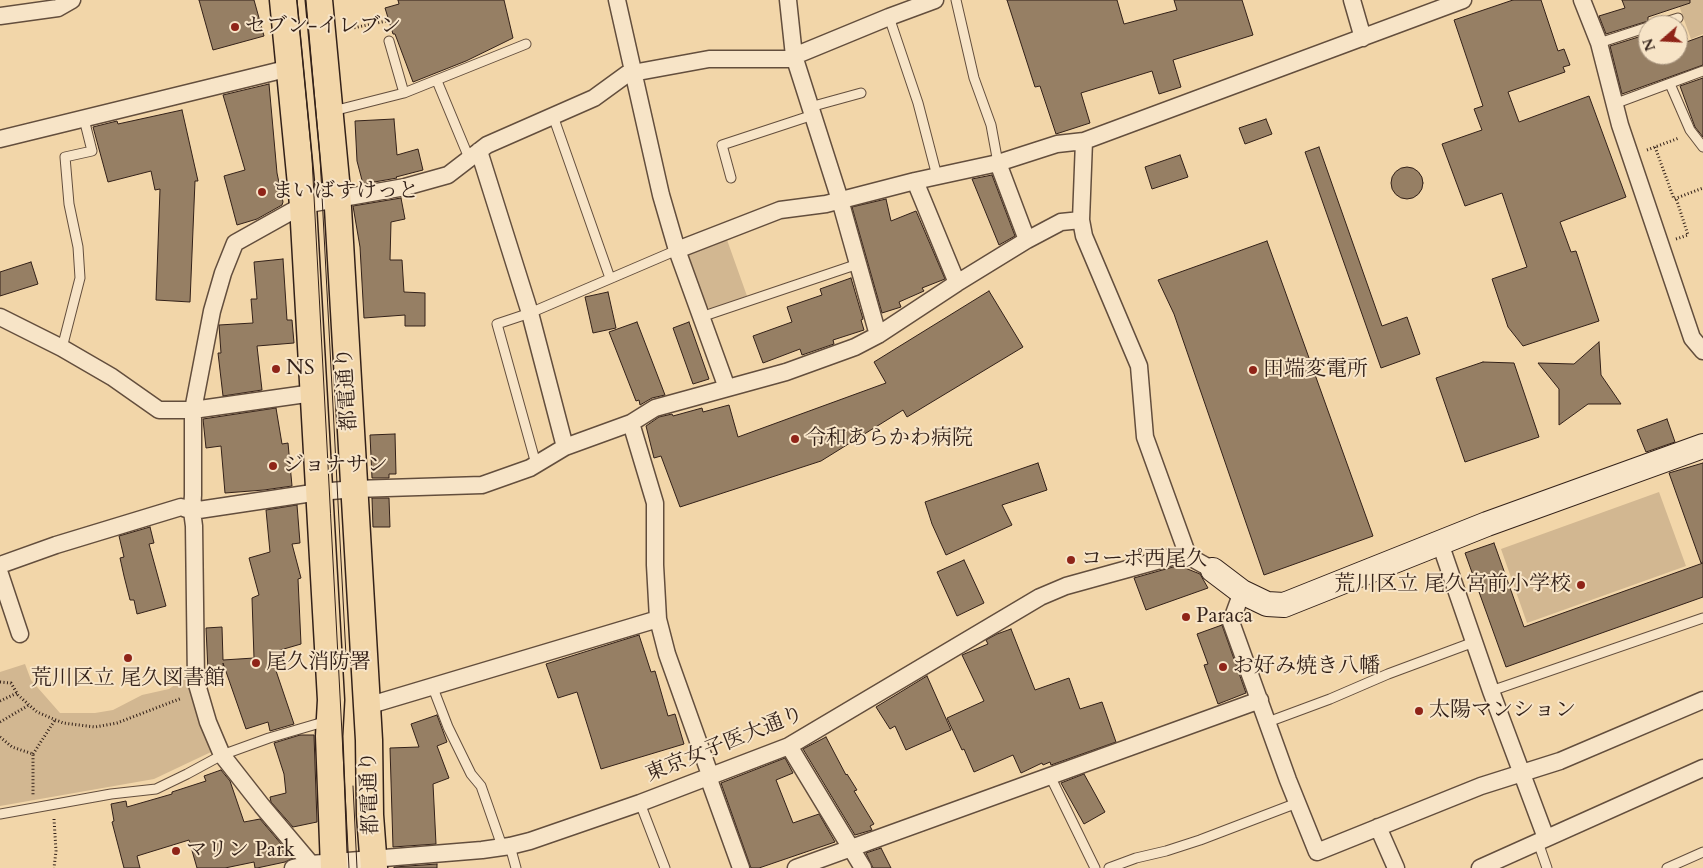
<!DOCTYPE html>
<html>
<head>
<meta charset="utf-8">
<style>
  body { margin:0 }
  #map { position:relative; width:1703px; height:868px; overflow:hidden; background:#f2d6a9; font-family:Cardo,serif }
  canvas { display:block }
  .north { position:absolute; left:1638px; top:15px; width:50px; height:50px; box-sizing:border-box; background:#f7e4c7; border:1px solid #a99681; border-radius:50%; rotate:251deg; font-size:14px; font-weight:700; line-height:20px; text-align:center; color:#332119 }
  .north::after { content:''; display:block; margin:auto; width:18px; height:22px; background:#8f2418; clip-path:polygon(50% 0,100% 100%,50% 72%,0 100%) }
</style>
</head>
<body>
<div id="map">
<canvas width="1703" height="868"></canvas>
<div class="north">N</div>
</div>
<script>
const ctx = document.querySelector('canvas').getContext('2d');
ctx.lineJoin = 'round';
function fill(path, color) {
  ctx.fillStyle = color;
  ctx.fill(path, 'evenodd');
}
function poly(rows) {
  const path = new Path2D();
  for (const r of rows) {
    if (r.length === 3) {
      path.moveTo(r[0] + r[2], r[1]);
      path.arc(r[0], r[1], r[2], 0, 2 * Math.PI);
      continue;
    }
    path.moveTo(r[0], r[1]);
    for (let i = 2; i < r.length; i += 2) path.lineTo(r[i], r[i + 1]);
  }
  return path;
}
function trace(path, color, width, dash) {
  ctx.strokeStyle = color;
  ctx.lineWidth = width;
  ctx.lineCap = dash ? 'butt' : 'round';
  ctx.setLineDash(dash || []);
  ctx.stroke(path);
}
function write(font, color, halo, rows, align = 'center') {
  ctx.font = font + ' Cardo,"Noto Serif JP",serif';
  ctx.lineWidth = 4;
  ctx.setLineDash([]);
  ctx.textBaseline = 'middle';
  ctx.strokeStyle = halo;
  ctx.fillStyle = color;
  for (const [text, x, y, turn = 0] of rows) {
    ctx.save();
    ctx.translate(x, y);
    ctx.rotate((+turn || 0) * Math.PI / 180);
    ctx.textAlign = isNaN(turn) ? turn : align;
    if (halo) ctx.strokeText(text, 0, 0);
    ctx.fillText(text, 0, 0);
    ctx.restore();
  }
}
fill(poly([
  [1677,0,1703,0,1703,34,1691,39],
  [726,237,747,296,711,309,701,304,683,256],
  [1659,492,1686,566,1527,623,1501,549],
  [25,664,31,680,60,713,95,713,113,710,142,695,169,689,188,676,211,752,154,779,0,806,0,672]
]), '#d2b791');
const building = poly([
  [199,0,254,0,264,36,213,50,199,0],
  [398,0,504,0,513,38,466,61,413,82,395,34,393,34,385,8,399,4,398,0],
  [1007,0,1117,0,1124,24,1177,10,1174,0,1242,0,1253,35,1173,60,1181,87,1159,94,1152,71,1081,93,1090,123,1056,134,1040,86,1035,87,1007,0],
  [1513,0,1541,0,1558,51,1564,49,1570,65,1563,67,1565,72,1508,92,1519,122,1589,96,1626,197,1560,222,1571,252,1576,251,1599,321,1523,346,1508,327,1492,279,1527,267,1502,193,1465,206,1442,144,1482,130,1474,109,1483,106,1454,20,1513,0],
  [1622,0,1690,0,1690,3,1648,17,1648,21,1606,34,1599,16,1625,8,1622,0],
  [1648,34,1648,55,1678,55,1678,45,1703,36,1703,65,1622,94,1610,46,1648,34],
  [1703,78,1703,137,1695,127,1680,86,1703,78],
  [269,84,277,173,283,202,282,205,257,219,237,225,224,176,245,170,223,95,269,84],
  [182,110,198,181,195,181,190,302,156,300,160,189,155,190,151,171,108,182,93,127,117,121,118,124,182,110],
  [394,119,397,155,418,149,423,170,396,177,397,178,363,184,357,161,355,121,394,119],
  [1266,119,1272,134,1245,144,1239,128,1266,119],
  [1319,147,1382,326,1407,317,1420,354,1381,368,1305,152,1319,147],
  [1180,155,1188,177,1152,189,1145,167,1180,155],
  [1407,183,16],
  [992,175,1015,236,999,245,972,179,992,175],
  [401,198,405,219,391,222,390,260,402,260,404,292,425,293,425,326,405,326,405,315,364,318,360,247,353,206,401,198],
  [886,199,891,221,916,211,945,279,922,288,924,291,899,302,901,307,882,313,852,207,886,199],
  [1267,241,1373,536,1264,575,1174,314,1158,280,1267,241],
  [283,259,287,320,292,320,294,343,257,346,262,390,223,396,218,353,221,353,219,325,253,323,251,299,257,299,254,262,283,259],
  [31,262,38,284,0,296,0,272,31,262],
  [851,278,863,319,861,320,864,330,833,340,834,344,802,355,800,349,763,363,753,336,792,322,787,307,822,295,820,289,851,278],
  [989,291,1023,347,907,417,903,410,821,461,680,507,661,456,654,458,646,426,659,417,672,414,673,416,702,408,703,412,729,405,738,437,886,383,874,362,989,291],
  [608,292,616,328,593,333,585,297,608,292],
  [637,322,665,395,652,398,640,405,639,400,636,401,609,332,637,322],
  [689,322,709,379,693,384,673,328,689,322],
  [1599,342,1601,375,1621,404,1588,404,1559,425,1559,389,1538,363,1574,364,1599,342],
  [1483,362,1514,363,1539,437,1465,462,1436,378,1483,362],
  [276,408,282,444,288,443,292,486,264,490,225,493,221,446,206,448,203,419,276,408],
  [1667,419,1675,442,1646,452,1637,430,1667,419],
  [395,434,396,474,389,474,389,478,372,478,370,435,395,434],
  [1038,463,1047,490,1002,505,1012,525,946,555,932,524,925,502,1038,463],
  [1703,463,1703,562,1701,563,1669,473,1703,463],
  [372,498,389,498,390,527,373,527,372,498],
  [297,505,300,543,292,544,301,578,298,579,301,644,270,653,294,724,270,731,268,722,246,729,223,663,224,670,208,671,206,628,222,627,223,660,254,658,252,598,259,595,249,558,270,552,266,510,297,505],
  [150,527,154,543,149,544,166,606,137,614,134,600,130,600,124,576,120,558,124,557,119,536,150,527],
  [1494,543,1524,627,1703,563,1703,597,1506,667,1465,553,1494,543],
  [964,560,984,603,957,616,937,572,964,560],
  [1180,566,1200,574,1208,588,1146,610,1134,578,1173,567,1180,566],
  [1222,625,1246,693,1218,704,1204,665,1208,664,1197,634,1222,625],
  [1011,629,1035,690,1069,678,1080,709,1102,702,1116,742,1051,765,1050,762,1043,765,1042,763,1021,773,1013,755,974,772,964,749,962,750,947,718,984,701,962,655,988,644,986,640,997,634,1011,629],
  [639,635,651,672,655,671,668,716,675,714,684,744,601,769,577,692,558,698,546,664,639,635],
  [927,676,951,730,906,750,895,726,890,729,876,707,927,676],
  [437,715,447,742,437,746,449,778,433,784,436,844,393,847,390,748,419,747,411,724,437,715],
  [300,735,314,735,317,822,293,827,271,802,270,797,286,793,284,774,274,743,300,735],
  [826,737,846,775,847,774,857,790,854,791,874,824,870,826,872,830,855,835,803,749,826,737],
  [785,758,793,773,776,780,793,823,819,814,835,842,759,868,751,868,721,783,785,758],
  [221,770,230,781,244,822,260,819,293,858,285,862,257,868,255,868,254,862,225,868,197,868,189,840,137,856,140,868,124,868,112,822,114,821,111,804,126,801,127,807,172,794,172,792,206,781,204,776,221,770],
  [1084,774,1105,812,1084,824,1061,783,1084,774],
  [881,848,891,868,873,868,866,853,881,848],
  [437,864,437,868,394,868,394,867,437,864]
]);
fill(building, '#967f64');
trace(building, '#332119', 1);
const lane = poly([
  [956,0,974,78,991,125,998,163],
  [889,17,918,103,937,176],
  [1656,25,1678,18],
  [389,41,404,93],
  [1599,43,1648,27],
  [437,81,469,158],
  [1670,84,1690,130,1703,147],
  [1614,104,1703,71],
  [810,107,861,93],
  [333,111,404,93,526,44],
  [553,116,610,278],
  [731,178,722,145,813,115],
  [701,317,858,264],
  [62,348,80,278,78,247,69,204,65,157,92,151,84,119],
  [536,464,497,324,530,313,677,250],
  [433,688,448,727,471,774,481,786,502,846],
  [1491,691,1703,618],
  [1268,722,1330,699,1388,674,1474,642],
  [1050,776,1095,868],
  [640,803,665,868],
  [0,814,111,794,156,789,187,774,222,755,269,738,327,721],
  [1538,842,1547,868],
  [510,846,516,868],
  [1109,868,1136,858,1166,851,1200,840,1297,803],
  [1667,868,1703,852]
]);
const street = poly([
  [617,0,661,195,677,250,727,388],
  [788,0,794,56,840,200,878,335],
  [935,0,889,17,787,59,709,59,627,74,594,98,487,145,448,175,405,187,303,205,235,243,223,273,212,311,193,410,193,495,192,511,194,526,196,681,208,722,222,755,262,806,311,864,482,850,510,846,530,841,640,803,789,746,1040,597,1066,586,1171,557,1188,556,1213,570],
  [1352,0,1363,38],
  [1582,0,1599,43,1620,125,1692,338,1703,351],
  [0,16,58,8,72,0],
  [0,139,290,68],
  [479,151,530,313,565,447],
  [998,163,1027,240],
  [915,181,957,283],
  [677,250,780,210,826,204,915,181,998,163,1057,144,1084,141],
  [0,317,62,348,112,377,159,410,193,410,313,393],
  [631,423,655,503,655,565,658,619,667,654,708,769,711,785,741,868],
  [1440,543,1491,691,1546,838],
  [1188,556,1145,437,1139,366,1084,236,1081,220,1084,141,1463,0],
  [0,565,56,545,181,507,192,511,319,492,355,489,482,485,530,468,565,447,631,423,655,408,786,372,855,347,878,335,957,283,1027,240,1061,222,1081,220],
  [0,574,20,634],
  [1242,592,1231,622,1288,780,1317,852,1481,786,1560,761,1703,700],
  [367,706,658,619],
  [789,746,863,868],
  [1378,827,1396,868],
  [293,868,311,864],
  [796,868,1260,700],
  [1480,868,1703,768]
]);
const secondary = poly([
  [1213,570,1242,592,1267,604,1284,605,1487,524,1703,446]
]);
const primary = poly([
  [283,0,303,205,331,700,329,736,334,868],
  [319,0,337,191,369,740,370,815,374,868]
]);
trace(lane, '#634e3d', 11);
trace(street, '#634e3d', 19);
trace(secondary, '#332119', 26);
trace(primary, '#332119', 29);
trace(poly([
  [344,30,386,21],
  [1655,147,1674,199,1703,188],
  [1647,150,1679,138],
  [1676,239,1688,235,1676,198],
  [0,682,11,683,18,695,37,712,63,723,95,727,117,723,182,698],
  [0,701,17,693],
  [0,722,29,705],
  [0,737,12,747,33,754,33,795],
  [33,754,55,720],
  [54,819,56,851,54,868]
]), '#332119', 3, [1, 2.5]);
trace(lane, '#f7e4c7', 9);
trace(street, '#f7e4c7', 16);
trace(secondary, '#f7e4c7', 24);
trace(primary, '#f2d6a9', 26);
trace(poly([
  [297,0,312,158,349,868],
  [306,0,320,157,346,656],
  [353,786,357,868]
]), '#332119', 1);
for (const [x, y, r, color] of [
  [235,27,5,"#8f2418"],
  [262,192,5,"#8f2418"],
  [276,369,5,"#8f2418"],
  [1253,370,5,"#8f2418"],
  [795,439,5,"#8f2418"],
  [273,466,5,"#8f2418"],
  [1071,560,5,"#8f2418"],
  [1581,585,5,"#8f2418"],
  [1186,617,5,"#8f2418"],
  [128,658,5,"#8f2418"],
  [256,663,5,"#8f2418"],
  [1223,667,5,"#8f2418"],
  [1419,711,5,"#8f2418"],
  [176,851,5,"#8f2418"]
]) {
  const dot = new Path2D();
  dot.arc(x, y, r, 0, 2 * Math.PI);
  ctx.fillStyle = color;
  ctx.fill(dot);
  trace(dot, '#f7e4c7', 2);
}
write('21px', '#332119', '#f7e4c7', [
  ["セブン-イレブン",245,27],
  ["まいばすけっと",272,192],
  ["NS",286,369],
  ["田端変電所",1263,370],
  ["令和あらかわ病院",805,439],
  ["ジョナサン",283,466],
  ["コーポ西尾久",1081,560],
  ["荒川区立 尾久宮前小学校",1571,585,"right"],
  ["Paraca",1196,617],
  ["尾久消防署",266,663],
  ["お好み焼き八幡",1233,667],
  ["荒川区立 尾久図書館",128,679,"center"],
  ["太陽マンション",1429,711],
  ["マリン Park",186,851]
], 'left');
write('21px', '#332119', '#f7e4c7', [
  ["都電通り",348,389,-94],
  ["東京女子医大通り",725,745,-22],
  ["都電通り",371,793,-92]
]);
</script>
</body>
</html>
